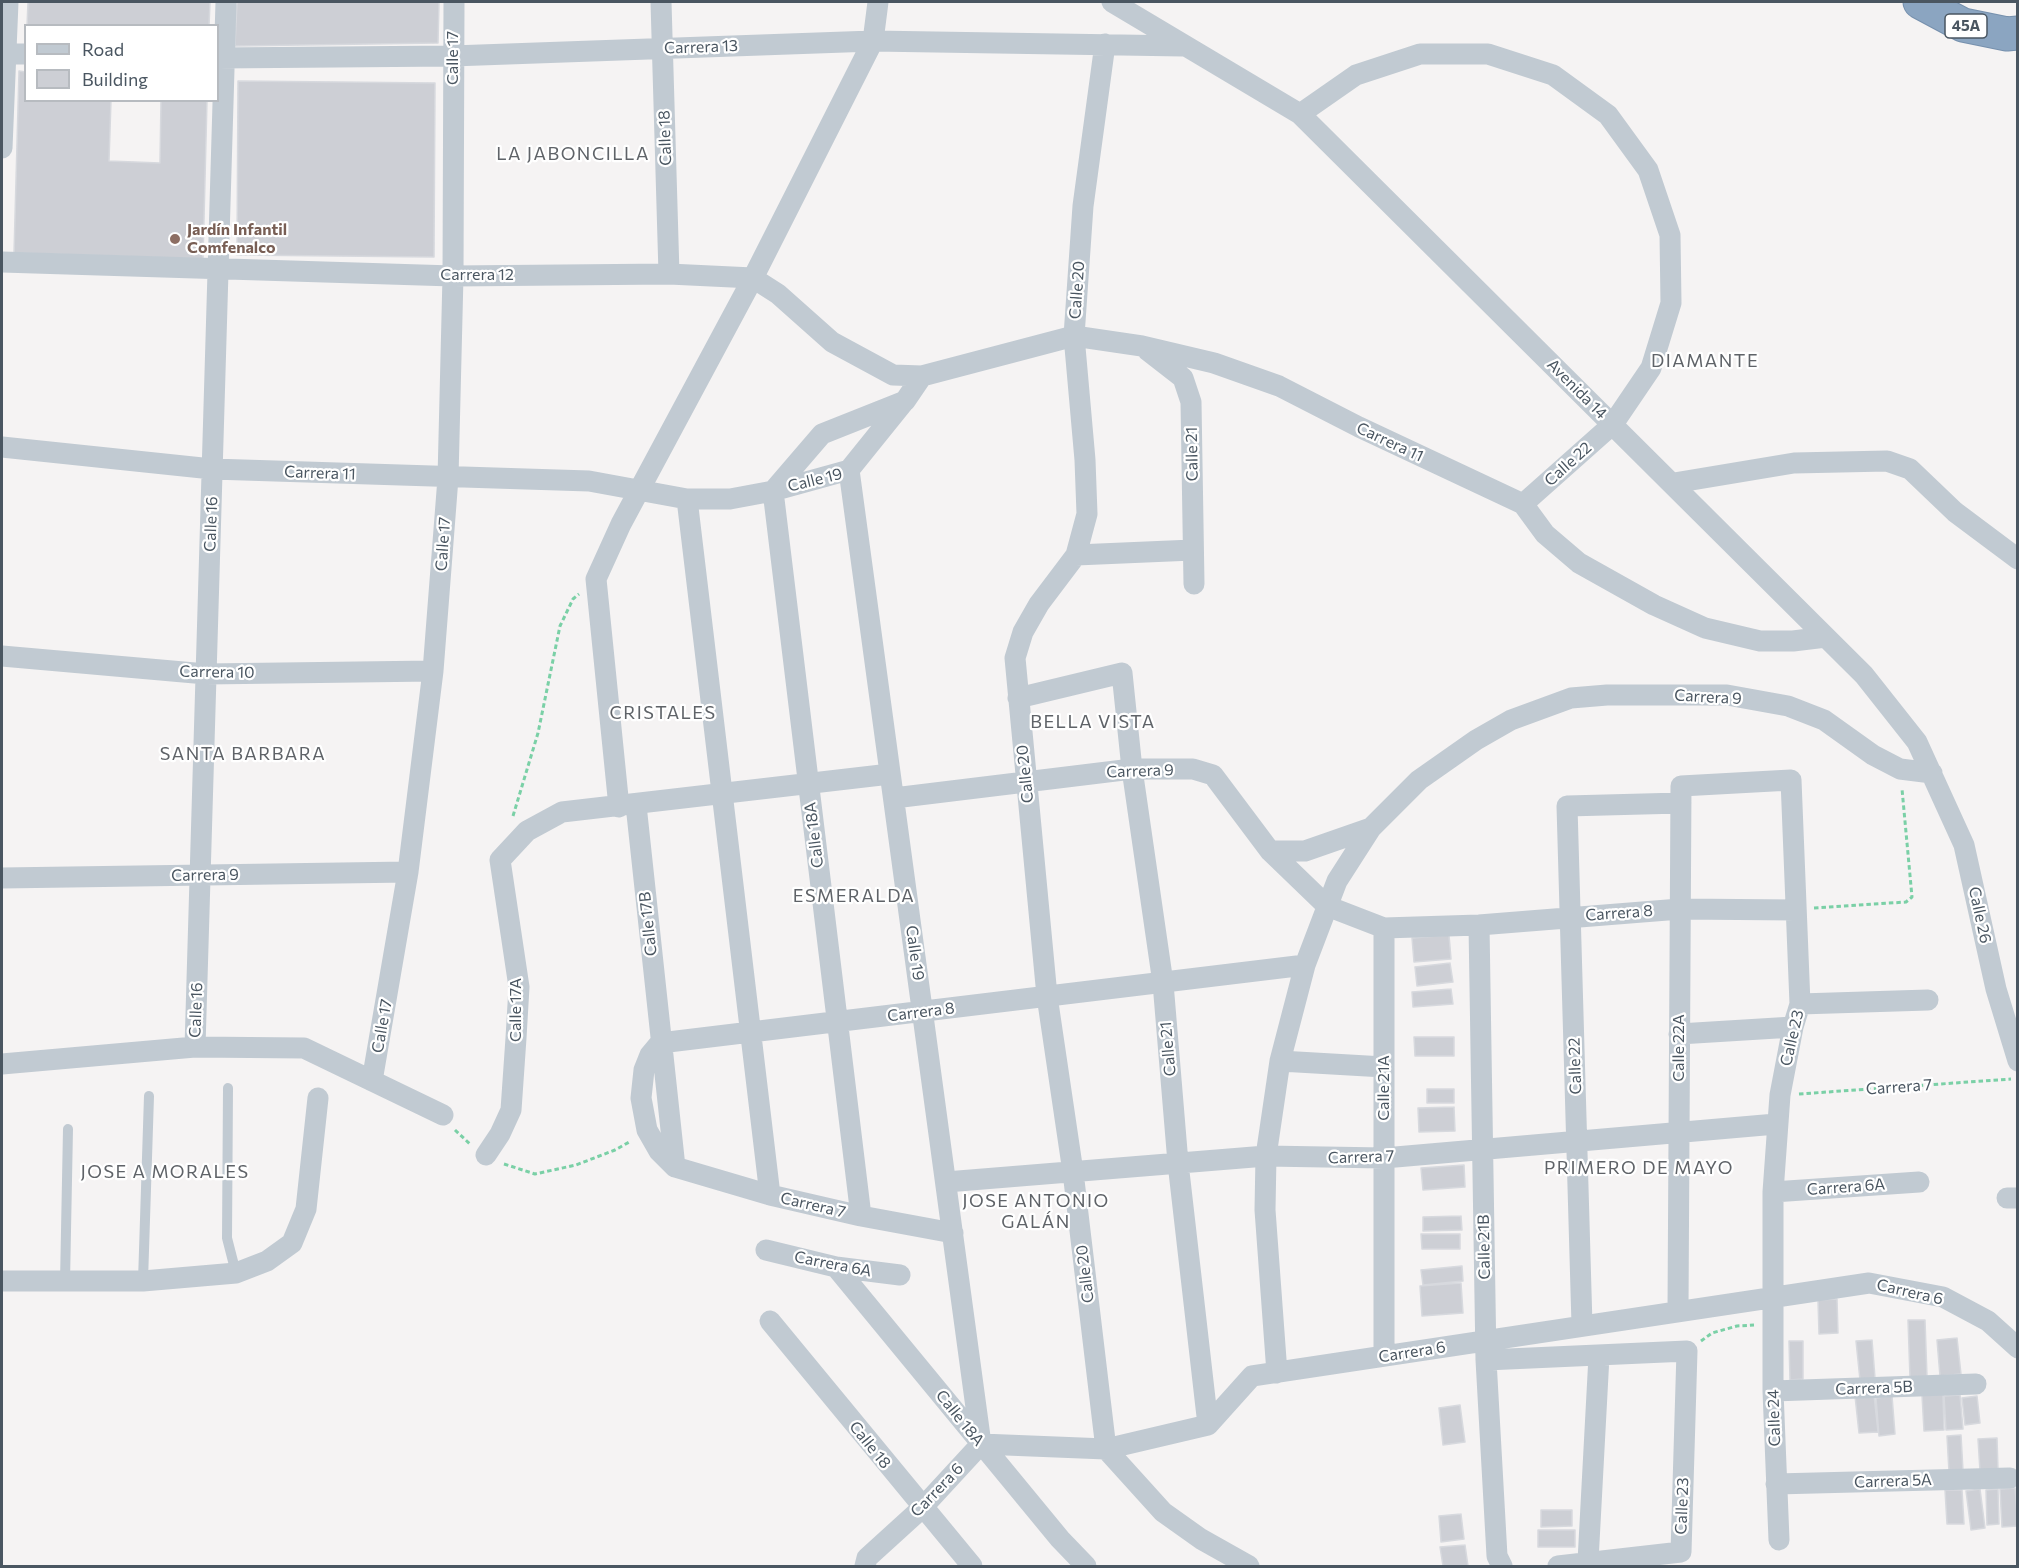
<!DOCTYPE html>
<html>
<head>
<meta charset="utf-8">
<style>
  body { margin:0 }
  #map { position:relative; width:2019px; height:1568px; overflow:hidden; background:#f5f3f3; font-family:Commissioner,sans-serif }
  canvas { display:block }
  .frame { position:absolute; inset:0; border:3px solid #4a5661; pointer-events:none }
  .legend { position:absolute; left:24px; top:24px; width:195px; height:78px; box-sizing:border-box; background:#fff; border:2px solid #b7bbc0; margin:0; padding:8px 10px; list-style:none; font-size:18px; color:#4a5661 }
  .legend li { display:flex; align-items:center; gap:12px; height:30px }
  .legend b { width:30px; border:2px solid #b7bbc0 }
</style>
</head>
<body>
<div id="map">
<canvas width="2019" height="1568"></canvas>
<div class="frame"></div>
<ul class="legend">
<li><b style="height:8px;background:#c1cad2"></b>Road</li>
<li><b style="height:16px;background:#cdcfd5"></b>Building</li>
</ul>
</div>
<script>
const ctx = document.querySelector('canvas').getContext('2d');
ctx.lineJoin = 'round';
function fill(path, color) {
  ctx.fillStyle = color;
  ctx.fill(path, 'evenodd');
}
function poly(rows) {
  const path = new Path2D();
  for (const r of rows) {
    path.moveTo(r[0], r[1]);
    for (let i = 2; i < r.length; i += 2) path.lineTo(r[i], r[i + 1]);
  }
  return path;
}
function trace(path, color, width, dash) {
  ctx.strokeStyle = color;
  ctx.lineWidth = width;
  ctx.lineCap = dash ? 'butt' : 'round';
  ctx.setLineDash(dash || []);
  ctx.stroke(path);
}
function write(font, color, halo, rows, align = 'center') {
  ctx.font = font + ' Commissioner,sans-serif';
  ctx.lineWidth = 4.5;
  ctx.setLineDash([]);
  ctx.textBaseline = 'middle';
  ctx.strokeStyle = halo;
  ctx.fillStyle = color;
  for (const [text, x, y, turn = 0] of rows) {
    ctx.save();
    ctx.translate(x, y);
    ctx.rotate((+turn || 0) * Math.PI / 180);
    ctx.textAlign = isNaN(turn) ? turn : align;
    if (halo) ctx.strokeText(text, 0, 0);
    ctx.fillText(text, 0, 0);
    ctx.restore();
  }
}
const building = poly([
  [28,2,210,2,209,26,27,26,28,2],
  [237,2,439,2,438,43,235,46,237,2],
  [19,71,26,72,26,100,111,100,109,161,160,163,161,100,207,100,203,259,14,253,19,71],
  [238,81,435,83,434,257,237,255,238,81],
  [1449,935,1451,959,1414,962,1412,938,1449,935],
  [1450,963,1453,982,1417,986,1415,967,1450,963],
  [1451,989,1453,1004,1413,1007,1412,992,1451,989],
  [1414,1037,1454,1037,1454,1056,1415,1056,1414,1037],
  [1427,1089,1454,1089,1454,1103,1427,1103,1427,1089],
  [1454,1107,1455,1131,1419,1132,1418,1108,1454,1107],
  [1464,1165,1465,1187,1423,1190,1421,1168,1464,1165],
  [1461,1216,1462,1230,1423,1231,1423,1217,1461,1216],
  [1421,1234,1460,1234,1460,1249,1422,1249,1421,1234],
  [1462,1266,1463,1281,1423,1285,1421,1270,1462,1266],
  [1461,1283,1463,1313,1422,1316,1420,1286,1461,1283],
  [1837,1299,1838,1333,1819,1334,1818,1300,1837,1299],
  [1908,1320,1925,1320,1927,1377,1910,1378,1908,1320],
  [1957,1338,1961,1374,1940,1376,1937,1340,1957,1338],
  [1872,1340,1875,1378,1860,1380,1856,1341,1872,1340],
  [1789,1341,1803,1341,1803,1379,1790,1380,1789,1341],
  [1943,1394,1944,1430,1924,1431,1922,1395,1943,1394],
  [1874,1395,1878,1432,1859,1433,1855,1396,1874,1395],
  [1960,1395,1963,1429,1946,1430,1944,1396,1960,1395],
  [1892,1396,1895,1434,1879,1436,1876,1398,1892,1396],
  [1977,1396,1980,1423,1965,1425,1962,1398,1977,1396],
  [1460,1405,1465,1442,1443,1445,1439,1408,1460,1405],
  [1961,1435,1963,1471,1949,1472,1947,1436,1961,1435],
  [1997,1438,1998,1470,1980,1471,1978,1439,1997,1438],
  [2015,1488,2018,1526,2002,1527,2000,1489,2015,1488],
  [1980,1489,1985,1528,1971,1530,1966,1491,1980,1489],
  [1998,1489,1999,1524,1987,1525,1986,1490,1998,1489],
  [1945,1490,1962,1490,1964,1524,1947,1524,1945,1490],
  [1541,1510,1572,1510,1572,1526,1541,1527,1541,1510],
  [1461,1514,1464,1539,1441,1542,1439,1516,1461,1514],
  [1538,1530,1575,1530,1575,1547,1538,1547,1538,1530],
  [1465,1545,1468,1566,1443,1566,1440,1547,1465,1545]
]);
fill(building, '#cdcfd5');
trace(building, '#d7d9de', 1.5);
const highway = poly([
  [1920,2,1963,25,2007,34,2018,33]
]);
trace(highway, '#7690ad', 35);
trace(poly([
  [513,816,538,733,560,626,573,599,579,594],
  [1814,908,1906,902,1912,897,1902,789],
  [1799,1094,2011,1079],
  [455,1130,470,1144],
  [504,1164,535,1174,576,1165,615,1150,631,1141],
  [1701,1341,1712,1333,1737,1326,1754,1325]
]), '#7ad0a6', 3, [4.5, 3]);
trace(poly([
  [228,1088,227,1238,236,1273],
  [143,1281,149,1096],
  [65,1282,68,1129]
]), '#c1cad2', 10);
trace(poly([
  [661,2,669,274],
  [1112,2,1300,114,1864,675,1917,742,1964,845,1996,989,2018,1061],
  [1105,44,1083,206,1074,336,1085,460,1087,514,1076,555,1039,604,1023,632,1015,658,1047,996,1073,1172,1106,1449],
  [2,54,26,54],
  [218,58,452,56,873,41,1183,46],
  [1300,114,1356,75,1420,54,1488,54,1553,75,1608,115,1648,170,1670,235,1671,303,1651,368,1613,424,1523,504],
  [2,148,8,2],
  [2,262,453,276,669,274,753,278,778,294,832,342,893,375,922,376,1074,336,1142,346,1214,363,1279,386,1359,427,1523,504,1545,534,1579,563,1654,605,1705,628,1760,641,1793,641,1826,637],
  [1147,350,1183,378,1191,402,1194,584],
  [2,447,212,469,589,481,687,499,730,499,773,491,822,434,905,401,922,376],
  [849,470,981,1444],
  [849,470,773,491,861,1216],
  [849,470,903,403],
  [1674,483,1794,463,1887,461,1910,469,1955,512,2018,559],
  [687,499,770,1195],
  [1076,555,1193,550],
  [2,656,206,674,433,671],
  [1018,698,1122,673,1132,769,1163,983,1178,1163,1208,1425],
  [894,798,1132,769,1193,769,1213,775,1270,851,1327,906,1384,928,1479,925,1680,909,1796,910],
  [636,805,675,1167],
  [619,807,596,579,621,524,753,278,873,41,878,2],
  [1270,851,1305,851,1371,828],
  [2,878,408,872],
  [1479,925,1486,1360,1497,1556,1502,1566],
  [1800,1004,1928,1000],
  [1679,1034,1793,1027],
  [660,1043,1305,965],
  [660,1043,650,1055,644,1070,641,1098,647,1130,659,1151,675,1167,770,1195,861,1216,953,1233],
  [195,1047,226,2],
  [1280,1061,1384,1067],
  [2,1064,195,1047,304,1048,443,1115],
  [372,1081,408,872,433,671,448,478,453,276,454,2],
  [486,1155,500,1134,511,1110,516,1038,519,987,500,860,527,831,562,812,890,774],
  [946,1182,1266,1156,1384,1158,1776,1124],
  [1773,1192,1919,1182],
  [2007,1198,2018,1198],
  [766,1250,836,1267,900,1275],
  [836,1267,1060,1539,1086,1566],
  [2,1281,143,1281,236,1273,267,1261,292,1243,306,1209,318,1098],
  [1678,1311,1681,786,1791,780,1800,1004,1793,1027,1780,1095,1773,1192,1773,1391,1779,1540],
  [770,1321,972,1566],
  [1582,1325,1567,806,1681,803],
  [1384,1356,1384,928],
  [1486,1360,1687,1351,1681,1552,1558,1566],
  [1277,1373,1265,1210,1266,1156,1280,1061,1305,965,1337,881,1371,828,1419,780,1476,740,1511,720,1571,698,1607,695,1727,695,1788,706,1824,720,1873,755,1900,769,1932,773],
  [1773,1391,1976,1384],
  [1106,1449,1163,1512,1201,1539,1249,1566],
  [1776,1484,2010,1478],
  [1588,1561,1599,1356],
  [865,1566,867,1558,922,1508,981,1444,1106,1449,1208,1425,1252,1376,1869,1283,1943,1297,1988,1321,2018,1348]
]), '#c1cad2', 21);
trace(highway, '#8ba5c1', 33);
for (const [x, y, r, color] of [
  [175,239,6,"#8d6e63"]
]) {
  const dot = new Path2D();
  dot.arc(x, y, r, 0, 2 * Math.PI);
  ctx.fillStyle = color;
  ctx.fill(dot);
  trace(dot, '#fff', 2);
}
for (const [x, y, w] of [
  [1966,26,42]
]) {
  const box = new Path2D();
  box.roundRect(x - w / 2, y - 12, w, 24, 4.5);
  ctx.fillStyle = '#fff';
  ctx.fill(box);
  trace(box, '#4a5661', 1.5);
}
write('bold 15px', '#4a5661', null, [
  ["45A",1966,26]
]);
write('16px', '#4a5661', '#fff', [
  ["Carrera 13",701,47,-2],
  ["Calle 17",453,58,-90],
  ["Calle 18",665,138,-92],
  ["Carrera 12",477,275],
  ["Calle 20",1077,290,-86],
  ["Avenida 14",1577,389,45],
  ["Carrera 11",1390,442,25],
  ["Calle 21",1192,454,-91],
  ["Calle 22",1568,464,-42],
  ["Carrera 11",320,473,2],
  ["Calle 19",815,480,-14],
  ["Calle 16",211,524,-88],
  ["Calle 17",443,544,-86],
  ["Carrera 10",217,672,1],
  ["Carrera 9",1708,697,3],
  ["Carrera 9",1140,771,-2],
  ["Calle 20",1025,774,-96],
  ["Calle 18A",814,835,-97],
  ["Carrera 9",205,875,-1],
  ["Carrera 8",1619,913,-4],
  ["Calle 26",1980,915,78],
  ["Calle 17B",648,924,-96],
  ["Calle 19",915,953,82],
  ["Calle 16",196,1010,-88],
  ["Calle 17A",516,1010,-90],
  ["Carrera 8",921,1012,-7],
  ["Calle 17",382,1026,-80],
  ["Calle 23",1792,1038,-77],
  ["Calle 22A",1679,1048,-90],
  ["Calle 21",1168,1049,-95],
  ["Calle 22",1575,1066,-92],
  ["Carrera 7",1899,1087,-4],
  ["Calle 21A",1384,1088,-90],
  ["Carrera 7",1361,1157,-2],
  ["Carrera 6A",1846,1187,-4],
  ["Carrera 7",813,1205,13],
  ["Calle 21B",1484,1247,-91],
  ["Carrera 6A",833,1264,11],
  ["Calle 20",1085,1274,-97],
  ["Carrera 6",1910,1292,13],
  ["Carrera 6",1412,1352,-9],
  ["Carrera 5B",1874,1388,-2],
  ["Calle 18A",960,1418,51],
  ["Calle 24",1774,1418,-92],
  ["Calle 18",870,1445,51],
  ["Carrera 5A",1893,1481,-2],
  ["Carrera 6",937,1490,-46],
  ["Calle 23",1682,1506,-88]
]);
write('bold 16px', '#785e54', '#fff', [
  ["Jardín Infantil",187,230],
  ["Comfenalco",187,248]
], 'left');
ctx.letterSpacing = '1.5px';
write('18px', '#5f6368', '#fff', [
  ["LA JABONCILLA",573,154],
  ["DIAMANTE",1705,361],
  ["CRISTALES",663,713],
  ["BELLA VISTA",1093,722],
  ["SANTA BARBARA",243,754],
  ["ESMERALDA",854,896],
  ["PRIMERO DE MAYO",1639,1168],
  ["JOSE A MORALES",165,1172],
  ["JOSE ANTONIO",1036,1201],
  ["GALÁN",1036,1222]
]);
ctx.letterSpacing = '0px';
</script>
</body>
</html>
